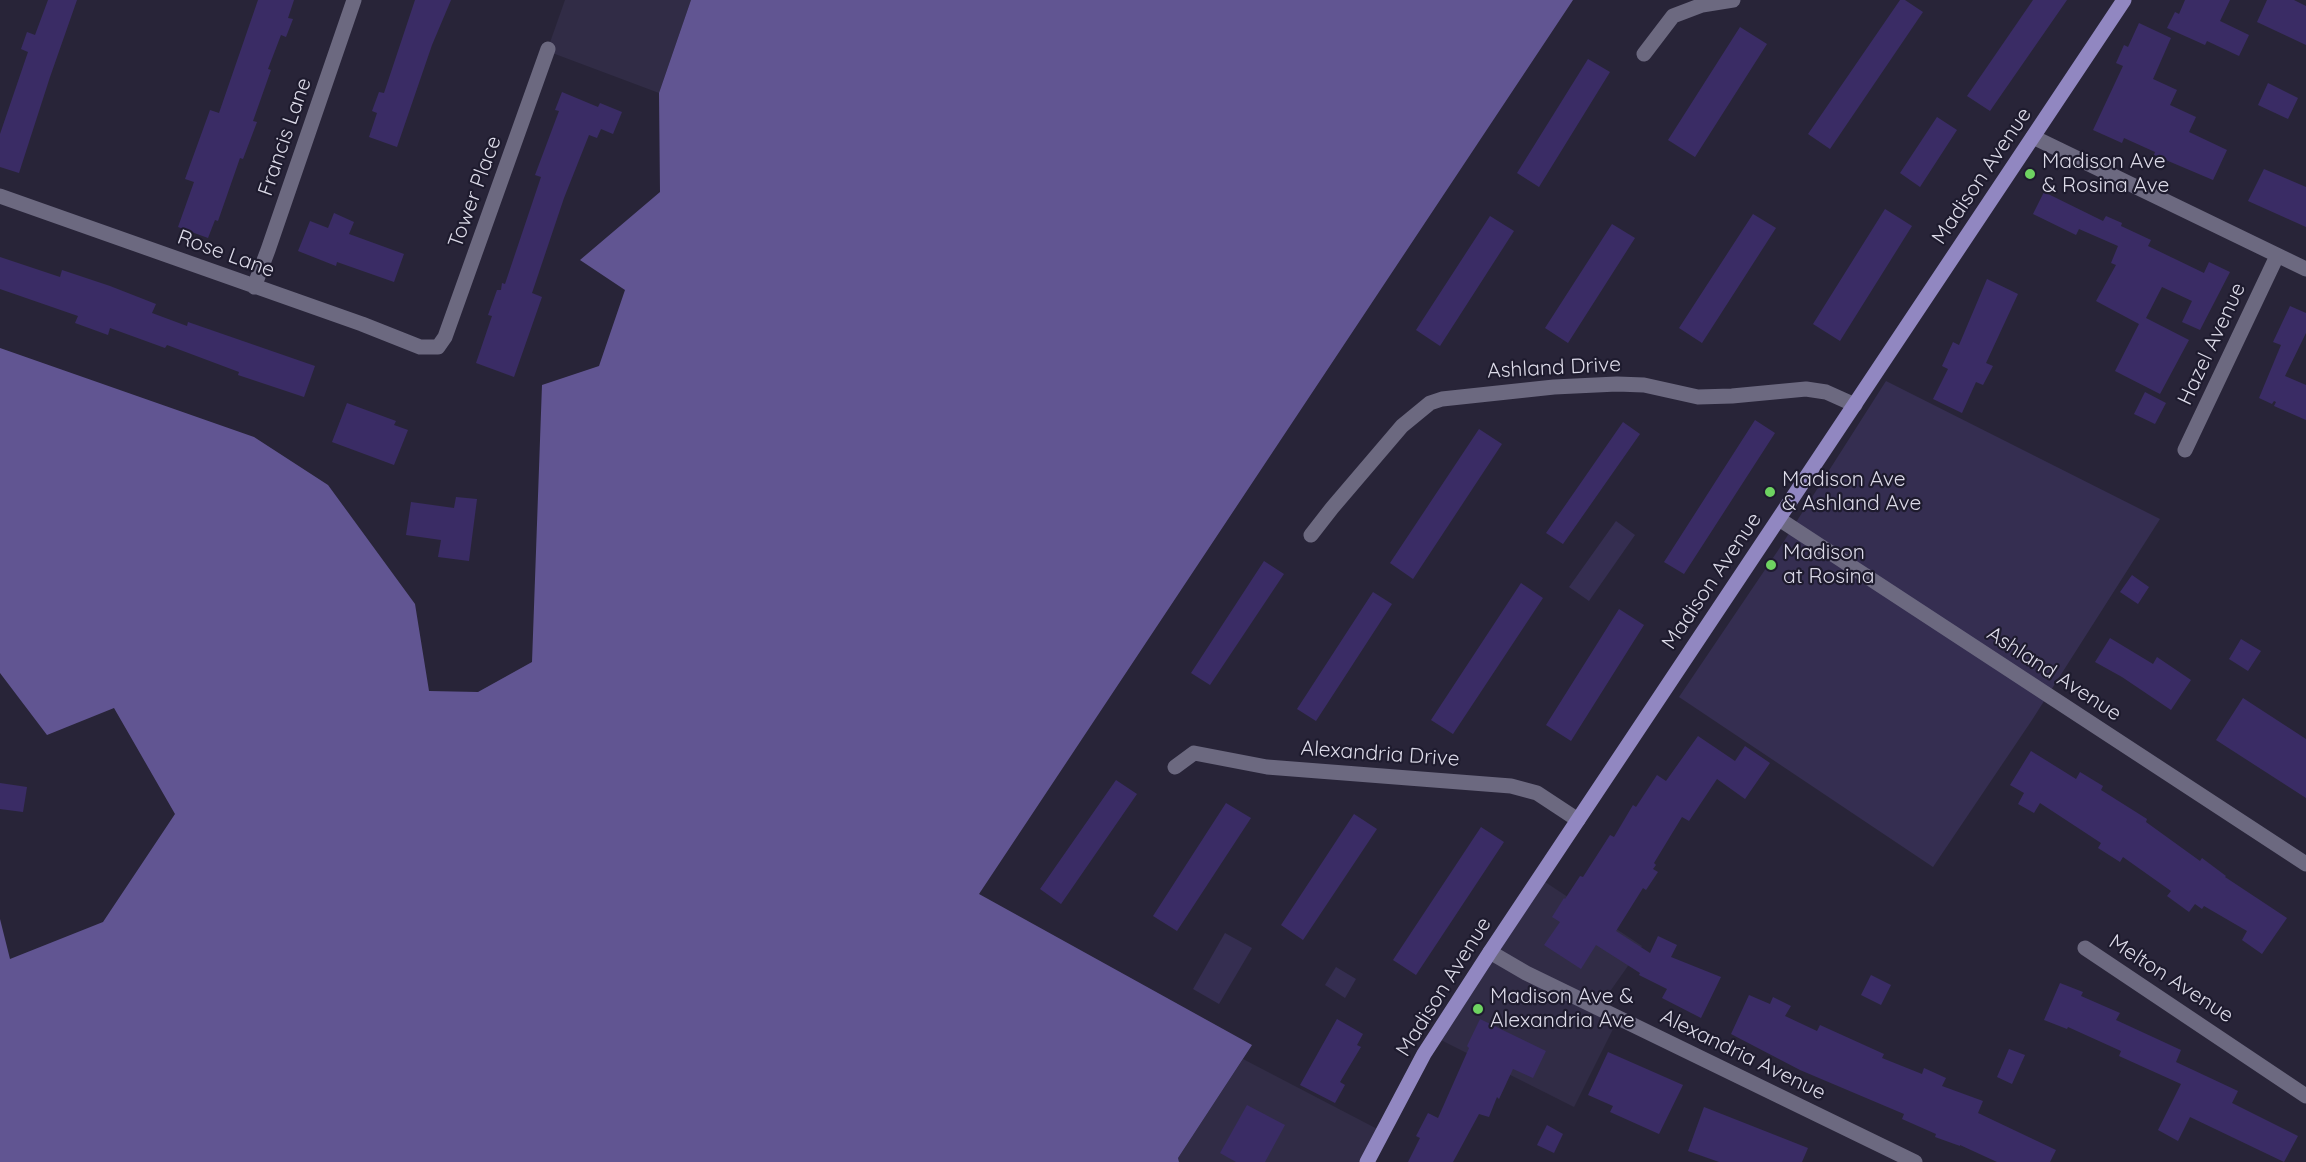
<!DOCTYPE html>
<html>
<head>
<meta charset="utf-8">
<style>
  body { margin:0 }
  canvas { display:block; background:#282438 }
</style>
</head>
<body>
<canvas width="2306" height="1162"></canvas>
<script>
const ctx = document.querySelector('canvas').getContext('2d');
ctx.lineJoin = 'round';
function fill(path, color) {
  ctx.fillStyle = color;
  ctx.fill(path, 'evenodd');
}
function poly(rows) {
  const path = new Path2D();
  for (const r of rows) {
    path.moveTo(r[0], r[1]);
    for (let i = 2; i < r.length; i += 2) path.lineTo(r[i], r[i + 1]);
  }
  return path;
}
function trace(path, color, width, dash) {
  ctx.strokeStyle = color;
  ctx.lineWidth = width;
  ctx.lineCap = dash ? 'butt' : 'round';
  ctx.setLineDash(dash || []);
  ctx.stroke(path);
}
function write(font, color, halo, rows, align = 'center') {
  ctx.font = font + ' Quicksand,sans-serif';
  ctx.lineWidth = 4.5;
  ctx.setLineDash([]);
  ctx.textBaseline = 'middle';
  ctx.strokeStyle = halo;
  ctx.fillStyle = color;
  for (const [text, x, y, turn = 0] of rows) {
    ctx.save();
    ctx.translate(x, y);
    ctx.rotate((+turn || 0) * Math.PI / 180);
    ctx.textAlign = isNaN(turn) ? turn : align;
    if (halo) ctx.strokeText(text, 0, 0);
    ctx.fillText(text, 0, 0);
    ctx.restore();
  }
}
fill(poly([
  [565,0,691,0,659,93,547,51],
  [1539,878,1642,946,1599,1007,1619,1017,1574,1107,1435,1037],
  [1243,1059,1383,1132,1367,1162,1179,1162,1178,1158]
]), '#312c46');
fill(poly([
  [1886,381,2160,519,2032,720,1933,867,1679,697,1779,549],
  [1616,521,1635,535,1589,601,1569,587],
  [1225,933,1252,948,1219,1004,1193,989],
  [1336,967,1356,979,1345,998,1325,985]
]), '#352e51');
fill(poly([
  [691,0,1573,0,979,894,1252,1045,1178,1158,1179,1162,0,1162,0,919,10,959,103,922,175,814,114,708,47,735,0,673,0,348,254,437,328,485,415,604,429,691,478,692,532,662,542,385,599,366,625,290,580,260,660,192,659,93]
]), '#615592');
fill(poly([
  [48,0,77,0,50,77,19,173,0,167,0,134,28,52,21,49,27,32,35,35],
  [258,0,294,0,288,18,293,19,286,37,281,35,268,69,271,70,253,121,257,122,243,159,240,158,218,221,215,220,208,238,178,227,194,182,185,179,210,110,219,113],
  [415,0,451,0,432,45,397,147,369,137,377,113,372,111,379,92,384,93],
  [1900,0,1905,0,1923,12,1830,149,1808,134],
  [2033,0,2067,0,1990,111,1967,96],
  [2185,0,2230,0,2220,21,2249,35,2239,56,2207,41,2205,45,2167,28,2175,12,2179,14],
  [2267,0,2294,0,2306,6,2306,45,2257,22],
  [2139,23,2171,38,2153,79,2177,90,2170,105,2196,117,2189,132,2227,150,2213,180,2154,155,2155,152,2124,138,2122,143,2093,130,2123,66,2116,63,2124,45,2128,47],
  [1740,27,1767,44,1695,157,1668,140],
  [1588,59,1610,72,1539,187,1517,173],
  [2268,83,2298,98,2288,119,2258,105],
  [562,92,598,107,600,103,622,112,613,134,601,129,597,138,589,135,564,198,532,293,542,297,514,377,476,363,492,316,488,315,497,290,501,290,502,283,505,284,541,177,535,175,559,111,555,110],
  [1937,117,1957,130,1920,187,1900,173],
  [2264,169,2306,187,2306,227,2248,201],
  [2044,192,2103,221,2106,216,2122,223,2121,226,2151,240,2148,246,2204,273,2209,262,2230,272,2200,330,2182,322,2192,301,2162,287,2146,318,2189,340,2160,394,2115,371,2139,324,2096,301,2116,265,2111,263,2118,246,2079,229,2076,235,2033,214],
  [1885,209,1912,226,1840,341,1813,324],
  [334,213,354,222,349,234,404,254,394,282,337,262,336,266,298,251,310,221,328,228],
  [1753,214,1776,228,1702,343,1679,328],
  [1490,216,1514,231,1440,346,1416,330],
  [1612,224,1635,238,1568,343,1545,328],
  [0,257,60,277,62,270,110,286,156,304,152,313,187,326,188,322,315,366,304,397,238,375,239,372,167,345,165,348,110,328,108,335,75,323,78,316,0,289],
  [1987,279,2018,294,1986,363,1993,366,1983,385,1976,382,1962,413,1933,399,1948,369,1942,366,1953,342,1959,345],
  [2290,306,2306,313,2306,333,2285,376,2306,385,2306,420,2274,406,2276,402,2274,401,2272,404,2259,398,2281,345,2273,342],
  [2145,392,2166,403,2155,424,2134,414],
  [347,403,396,421,394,425,408,430,394,465,332,442],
  [1755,420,1775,433,1684,574,1664,562],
  [1623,422,1640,434,1563,544,1546,533],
  [1479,429,1502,444,1413,579,1390,563],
  [456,497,477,499,469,561,438,557,441,540,406,535,411,502,454,508],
  [1264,561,1284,574,1210,685,1191,673],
  [2132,575,2149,587,2138,604,2120,592],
  [1521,583,1543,598,1453,734,1431,720],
  [1373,592,1392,604,1316,721,1297,709],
  [1619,609,1644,625,1571,741,1546,725],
  [2110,638,2153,664,2157,657,2191,680,2171,710,2122,677,2095,662],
  [2241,639,2261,651,2248,671,2229,659],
  [2243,698,2306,739,2306,798,2216,740],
  [1698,736,1735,761,1745,746,1770,763,1745,799,1717,779,1689,821,1682,817,1654,863,1656,865,1653,869,1658,872,1646,890,1643,888,1616,931,1650,953,1658,936,1677,945,1671,957,1721,977,1701,1018,1662,998,1667,989,1639,975,1640,973,1596,945,1581,969,1544,945,1560,922,1552,917,1564,898,1565,899,1580,876,1583,877,1610,835,1614,837,1633,805,1636,807,1657,775,1666,781],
  [2031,751,2076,779,2080,772,2103,786,2101,790,2147,819,2146,822,2200,861,2202,858,2226,876,2225,877,2287,918,2262,954,2242,940,2247,931,2204,906,2202,909,2195,904,2189,912,2167,896,2171,891,2123,857,2120,862,2098,848,2101,843,2040,803,2034,813,2018,804,2024,793,2010,785],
  [1116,780,1137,794,1061,904,1040,889],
  [0,783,27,787,23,812,0,809],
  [1226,803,1251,818,1177,931,1153,916],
  [1354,814,1377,829,1303,940,1281,925],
  [1481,827,1504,842,1416,975,1393,960],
  [1871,975,1891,985,1881,1005,1861,995],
  [2060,983,2083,992,2081,996,2120,1013,2116,1020,2181,1050,2176,1062,2238,1091,2232,1103,2298,1136,2284,1162,2190,1117,2178,1141,2158,1130,2181,1084,2119,1056,2121,1051,2068,1027,2067,1029,2044,1020],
  [1749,995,1770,1004,1773,997,1791,1006,1785,1016,1817,1031,1820,1025,1884,1054,1882,1058,1922,1074,1924,1068,1946,1078,1942,1086,1983,1101,1978,1113,2056,1150,2050,1162,1997,1162,1960,1145,1960,1146,1935,1137,1936,1134,1902,1119,1904,1114,1800,1070,1731,1034],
  [1337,1019,1363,1034,1357,1045,1361,1047,1340,1082,1345,1085,1335,1103,1300,1085],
  [1480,1019,1546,1051,1533,1078,1513,1069,1499,1099,1497,1097,1489,1117,1479,1114,1453,1162,1408,1162,1420,1138,1416,1136,1428,1113,1438,1118,1469,1048,1467,1046],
  [2009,1049,2025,1055,2012,1084,1997,1077],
  [1608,1052,1683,1085,1659,1134,1610,1112,1613,1106,1588,1095],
  [1247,1105,1285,1125,1265,1162,1236,1162,1220,1153],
  [1704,1107,1808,1148,1802,1162,1719,1162,1688,1151],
  [1547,1125,1563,1134,1554,1153,1537,1145]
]), '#3a2c65');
trace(poly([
  [1644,54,1673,16,1702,5,1733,0],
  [2033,137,2306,269],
  [0,196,362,324,420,347,438,347,445,337,548,49],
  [254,287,268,250,354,0],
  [2185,450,2277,256],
  [1779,519,2306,864],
  [1311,535,1332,508,1402,426,1430,403,1442,399,1554,387,1617,384,1644,385,1698,397,1732,396,1806,389,1826,392,1855,405],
  [1175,767,1194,753,1267,767,1511,786,1537,793,1578,820],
  [2085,948,2306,1096],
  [1490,952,1526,973,1915,1162]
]), '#6c6980', 15);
trace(poly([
  [1367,1162,1424,1054,1490,952,2124,0]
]), '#9187c1', 15);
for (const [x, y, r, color] of [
  [2030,174,6,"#6ed361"],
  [1770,492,6,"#6ed361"],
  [1771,565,6,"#6ed361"],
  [1478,1009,6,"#6ed361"]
]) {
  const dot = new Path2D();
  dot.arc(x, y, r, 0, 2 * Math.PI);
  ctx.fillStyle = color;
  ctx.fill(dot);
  trace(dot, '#1e1b2e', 2);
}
write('21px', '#dcdae8', '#1e1b2e', [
  ["Francis Lane",285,137,-71],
  ["Madison Avenue",1982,176,-56],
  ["Tower Place",475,192,-70],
  ["Rose Lane",226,254,20],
  ["Hazel Avenue",2212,344,-65],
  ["Ashland Drive",1554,368,-3],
  ["Madison Avenue",1712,581,-56],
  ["Ashland Avenue",2054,674,33],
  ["Alexandria Drive",1380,754,4],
  ["Melton Avenue",2171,979,33],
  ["Madison Avenue",1444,987,-58],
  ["Alexandria Avenue",1743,1055,26]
]);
write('21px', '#dcdae8', '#1e1b2e', [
  ["Madison Ave",2042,162],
  ["& Rosina Ave",2042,186],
  ["Madison Ave",1782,480],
  ["& Ashland Ave",1782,504],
  ["Madison",1783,553],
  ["at Rosina",1783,577],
  ["Madison Ave &",1490,997],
  ["Alexandria Ave",1490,1021]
], 'left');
</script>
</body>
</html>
